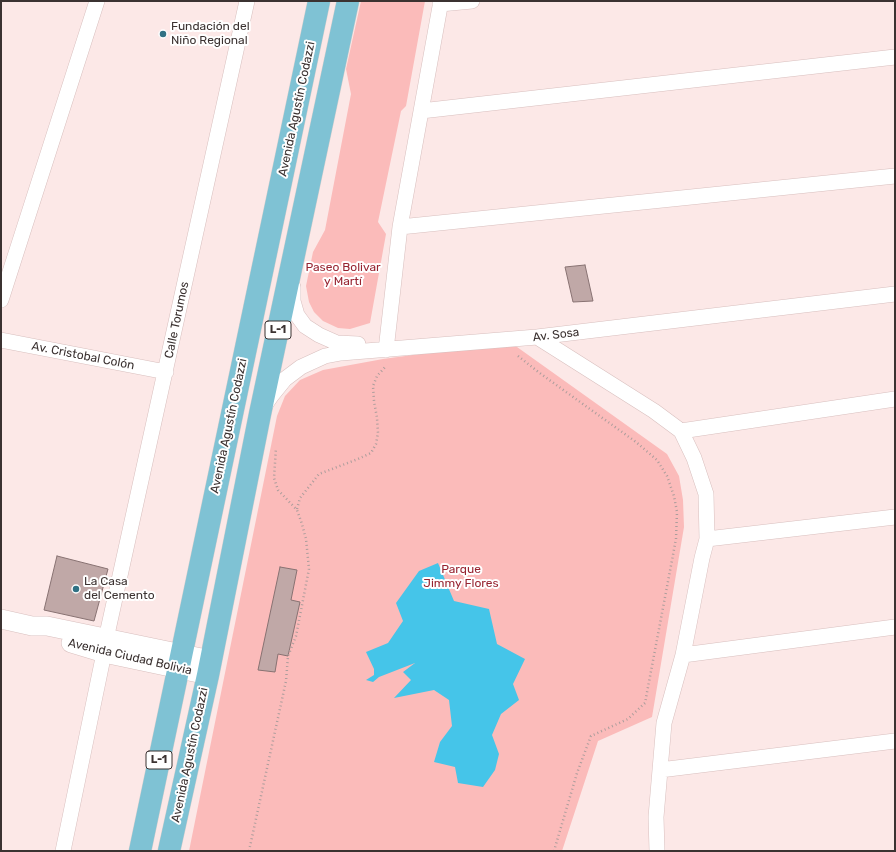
<!DOCTYPE html>
<html>
<head>
<meta charset="utf-8">
<style>
  body { margin:0 }
  #map { position:relative; width:896px; height:852px; overflow:hidden; background:#fce8e7; font-family:Rubik,sans-serif }
  canvas { display:block }
  .frame { position:absolute; inset:0; border:2px solid #3b3231; pointer-events:none }
</style>
</head>
<body>
<div id="map">
<canvas width="896" height="852"></canvas>
<div class="frame"></div>
</div>
<script>
const ctx = document.querySelector('canvas').getContext('2d');
ctx.lineJoin = 'round';
function fill(path, color) {
  ctx.fillStyle = color;
  ctx.fill(path, 'evenodd');
}
function poly(rows) {
  const path = new Path2D();
  for (const r of rows) {
    path.moveTo(r[0], r[1]);
    for (let i = 2; i < r.length; i += 2) path.lineTo(r[i], r[i + 1]);
  }
  return path;
}
function trace(path, color, width, dash) {
  ctx.strokeStyle = color;
  ctx.lineWidth = width;
  ctx.lineCap = dash ? 'butt' : 'round';
  ctx.setLineDash(dash || []);
  ctx.stroke(path);
}
function write(font, color, halo, rows, align = 'center') {
  ctx.font = font + ' Rubik,sans-serif';
  ctx.lineWidth = 4;
  ctx.setLineDash([]);
  ctx.textBaseline = 'middle';
  ctx.strokeStyle = halo;
  ctx.fillStyle = color;
  for (const [text, x, y, turn = 0] of rows) {
    ctx.save();
    ctx.translate(x, y);
    ctx.rotate((+turn || 0) * Math.PI / 180);
    ctx.textAlign = isNaN(turn) ? turn : align;
    if (halo) ctx.strokeText(text, 0, 0);
    ctx.fillText(text, 0, 0);
    ctx.restore();
  }
}
fill(poly([
  [361,1,425,1,406,106,401,111,378,222,386,234,370,323,350,329,338,328,323,321,314,312,309,302,306,286,313,252,325,230,351,94,346,69],
  [510,342,667,454,679,476,683,500,684,527,652,717,598,741,562,851,189,851,277,416,285,396,300,380,323,370,383,359]
]), '#fbbbba');
fill(poly([
  [438,563,454,601,489,609,497,644,525,659,513,684,519,700,501,714,492,735,499,754,495,770,483,787,458,783,455,767,434,762,440,742,452,726,449,700,434,690,394,698,411,680,403,672,415,663,379,677,373,682,366,680,374,675,374,669,366,652,388,643,403,621,396,603,419,571]
]), '#45c5e9');
const building = poly([
  [585,265,593,301,573,302,565,267,585,265],
  [57,556,108,569,94,621,44,610,57,556],
  [280,567,297,570,291,600,300,602,288,656,278,654,275,672,258,670,280,567]
]);
fill(building, '#c0a8a7');
trace(building, '#887272', 1);
const minor = poly([
  [440,4,472,1],
  [421,111,895,57],
  [400,227,895,176],
  [293,287,293,301,297,315,305,326,319,335,337,343,358,344],
  [1,300,97,1],
  [537,337,654,411,681,431,694,458,706,494,707,539,702,558,683,655,664,723,656,817,657,851],
  [1,340,166,372],
  [386,350,400,227,441,1],
  [265,405,272,395,285,379,301,367,325,356,341,353,537,337,895,294],
  [681,431,895,399],
  [707,539,895,517],
  [106,639,247,1],
  [683,655,895,627],
  [660,770,895,741],
  [63,851,104,653]
]);
const tertiary = poly([
  [1,619,32,626,47,626,211,660],
  [71,643,104,653,208,675]
]);
const primary = poly([
  [140,851,319,1],
  [169,851,208,675,260,414,348,1]
]);
trace(minor, '#d8bfbe', 16);
trace(tertiary, '#d8bfbe', 20);
trace(primary, '#d0cece', 23);
trace(poly([
  [518,356,541,374,636,442,657,460,667,476,674,496,677,512,676,539,645,703,628,719,591,736,577,773,554,851],
  [297,509,300,498,319,474,358,459,371,453,376,444,378,433,377,418,374,401,373,386,377,376,386,366],
  [249,851,286,681,288,656,296,636,309,569,306,539,302,524,297,510,278,490,274,478,276,448]
]), '#ac9d9c', 2.5, [1, 3]);
trace(minor, '#fff', 15);
trace(tertiary, '#fff', 19);
trace(primary, '#7fc2d4', 22);
for (const [x, y, r, color] of [
  [163,34,4,"#307184"],
  [76,589,4,"#307184"]
]) {
  const dot = new Path2D();
  dot.arc(x, y, r, 0, 2 * Math.PI);
  ctx.fillStyle = color;
  ctx.fill(dot);
  trace(dot, '#fff', 1.5);
}
for (const [x, y, w] of [
  [278,330,26],
  [159,760,26]
]) {
  const box = new Path2D();
  box.roundRect(x - w / 2, y - 9, w, 18, 3);
  ctx.fillStyle = '#fff';
  ctx.fill(box);
  trace(box, '#3b3231', 1);
}
write('bold 11px', '#3b3231', null, [
  ["L-1",278,330],
  ["L-1",159,760]
]);
write('12px', '#3b3231', '#fff', [
  ["Fundación del",171,27],
  ["Niño Regional",171,41],
  ["La Casa",84,582],
  ["del Cemento",84,596]
], 'left');
write('12px', '#3b3231', '#fff', [
  ["Avenida Agustín Codazzi",297,109,-78],
  ["Calle Torumos",177,320,-78],
  ["Av. Sosa",556,335,-7],
  ["Av. Cristobal Colón",83,356,11],
  ["Avenida Agustín Codazzi",229,426,-78],
  ["Avenida Ciudad Bolivia",130,657,13],
  ["Avenida Agustín Codazzi",190,755,-78]
]);
write('12px', '#972431', '#fff', [
  ["Paseo Bolivar",343,268],
  ["y Martí",343,282],
  ["Parque",461,570],
  ["Jimmy Flores",461,584]
]);
</script>
</body>
</html>
